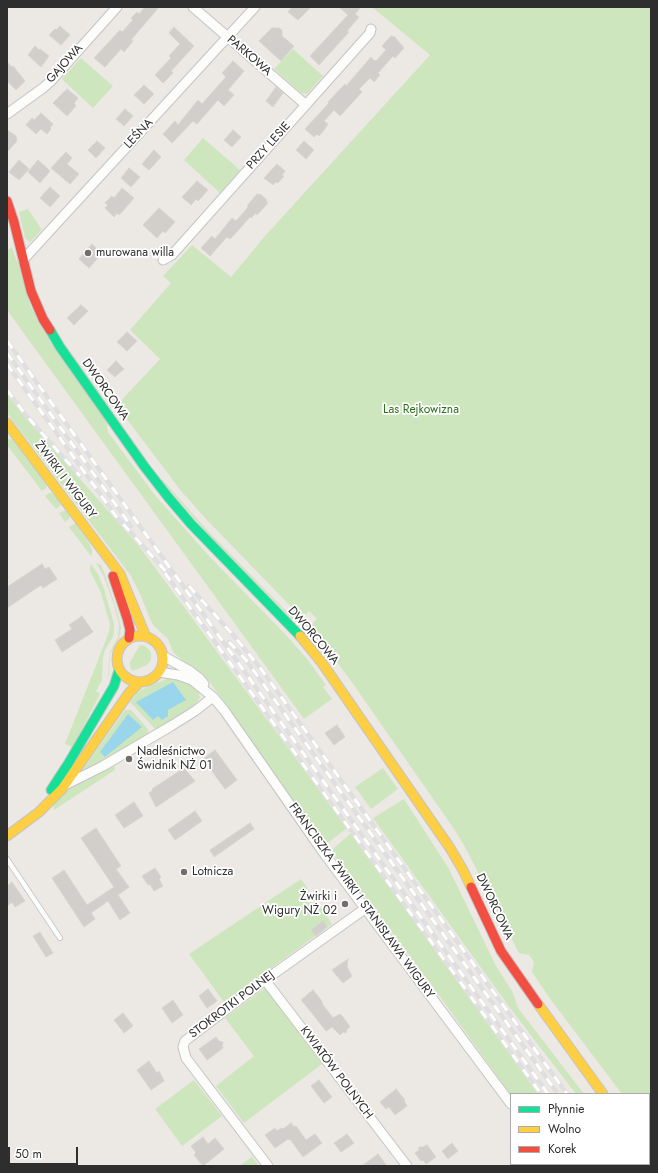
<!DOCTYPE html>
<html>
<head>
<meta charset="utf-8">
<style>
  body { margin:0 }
  #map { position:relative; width:658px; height:1173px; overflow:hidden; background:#ece8e4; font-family:Jost,sans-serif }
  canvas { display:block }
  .frame { position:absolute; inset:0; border:8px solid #2e2e2e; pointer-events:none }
  .legend { position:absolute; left:510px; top:1093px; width:140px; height:72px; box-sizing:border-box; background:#fff; border:1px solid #ababab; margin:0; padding:5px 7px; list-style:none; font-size:12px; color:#2e2e2e }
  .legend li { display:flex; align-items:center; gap:8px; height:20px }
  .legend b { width:20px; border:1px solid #ababab }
  .scale { position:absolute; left:8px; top:1147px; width:70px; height:18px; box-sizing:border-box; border:2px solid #2e2e2e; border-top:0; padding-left:5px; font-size:12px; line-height:14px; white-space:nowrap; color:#2e2e2e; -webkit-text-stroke:3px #fff; paint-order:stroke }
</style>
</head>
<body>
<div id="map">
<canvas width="658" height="1173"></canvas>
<div class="frame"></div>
<ul class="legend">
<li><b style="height:5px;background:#16e098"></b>Płynnie</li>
<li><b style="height:5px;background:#ffcf43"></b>Wolno</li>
<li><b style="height:5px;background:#f24e42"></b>Korek</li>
</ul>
<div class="scale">50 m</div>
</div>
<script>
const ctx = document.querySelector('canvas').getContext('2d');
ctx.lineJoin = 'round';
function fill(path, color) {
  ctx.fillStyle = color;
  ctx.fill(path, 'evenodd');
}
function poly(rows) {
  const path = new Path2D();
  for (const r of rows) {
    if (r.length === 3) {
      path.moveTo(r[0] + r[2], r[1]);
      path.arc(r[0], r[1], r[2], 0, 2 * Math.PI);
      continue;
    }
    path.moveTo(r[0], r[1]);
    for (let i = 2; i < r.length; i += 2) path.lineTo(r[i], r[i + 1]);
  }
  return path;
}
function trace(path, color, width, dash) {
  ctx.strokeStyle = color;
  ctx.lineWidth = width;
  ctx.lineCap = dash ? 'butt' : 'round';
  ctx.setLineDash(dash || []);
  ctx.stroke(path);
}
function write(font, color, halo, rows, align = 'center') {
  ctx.font = font + ' Jost,sans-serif';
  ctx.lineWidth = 3.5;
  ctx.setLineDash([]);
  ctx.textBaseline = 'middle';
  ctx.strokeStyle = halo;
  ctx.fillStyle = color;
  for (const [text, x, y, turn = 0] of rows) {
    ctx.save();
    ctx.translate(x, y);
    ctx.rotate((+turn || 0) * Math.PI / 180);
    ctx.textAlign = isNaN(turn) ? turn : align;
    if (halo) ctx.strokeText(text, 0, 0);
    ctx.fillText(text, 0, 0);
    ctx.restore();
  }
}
fill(poly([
  [372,7,651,7,651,1138,649,1135,649,1094,622,1094,551,1000,532,972,534,962,529,955,519,953,464,845,450,823,351,681,310,626,317,619,309,611,302,618,207,520,181,491,117,406,113,408,95,384,117,405,160,359,130,330,171,283,163,276,192,245,231,277,265,236,430,55],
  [293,49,323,76,307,94,301,93,274,69],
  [81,58,113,86,93,108,62,79],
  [203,138,240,170,220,193,184,160],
  [28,209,42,230,30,242,25,238,19,212],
  [12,247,16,260,21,266,30,305,52,345,106,420,108,432,154,494,208,555,287,636,307,659,326,685,323,687,332,699,304,719,7,310,7,250],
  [7,393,17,407,139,546,347,828,329,842,323,843,209,681,201,673,184,662,173,652,168,639,154,626,151,621,140,594,131,576,7,413],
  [9,439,12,439,47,484,46,488,42,491,7,445,7,440],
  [162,479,208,531,295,620,292,619,207,533,162,481],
  [49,493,52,493,61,503,60,506,56,509,45,496],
  [63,511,66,511,70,516,69,519,65,522,59,513],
  [74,524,76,524,87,540,92,549,92,554,91,556,69,527],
  [96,563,101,565,105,575,116,608,121,627,120,635,118,640,110,654,109,675,105,686,108,677,109,658,110,652,118,637,119,625,113,602,104,577],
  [91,564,98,574,104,589,114,624,114,631,113,637,105,650,103,657,102,680,96,691,100,694,73,747,65,744,109,632,110,624,101,593,90,571,90,567],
  [140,645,145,646,150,651,151,654,151,660,147,665,132,671,130,667,130,662],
  [169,678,176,678,185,681,198,689,200,697,196,704,156,730,130,702,137,693,143,689],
  [125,710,131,710,148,729,148,735,78,776],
  [115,766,115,770,54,810,53,804,71,787],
  [383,768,398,789,371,809,355,787],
  [404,799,449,869,496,966,512,991,518,1008,584,1094,576,1094,510,1008,373,818],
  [351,833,456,979,538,1094,511,1095,433,987,332,853,334,848],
  [301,879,332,924,224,1002,189,954],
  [265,988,322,1064,244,1123,216,1086,254,1056,225,1018],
  [194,1080,222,1116,182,1146,155,1109],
  [252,1157,259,1166,239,1166]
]), '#cee6be');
fill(poly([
  [173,682,186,700,168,710,168,716,162,720,158,716,153,720,136,702],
  [128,714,142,727,105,757,100,752]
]), '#99d6ec');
const building = poly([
  [145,7,159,7,131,40,133,41,124,52,121,49,105,67,94,58,120,30,122,32,133,20,131,18,137,12,139,14,145,7],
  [292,7,311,7,298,20,288,12,292,7],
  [339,7,361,7,355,14,359,17,347,31,349,32,319,65,310,56,348,15,339,7],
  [60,26,70,35,61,45,49,35,55,29,56,30,60,26],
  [174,27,194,46,171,71,173,73,163,83,155,75,171,58,169,56,180,44,169,33,174,27],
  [272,28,279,28,282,30,282,36,294,46,281,61,259,41,272,28],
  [391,36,393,37,394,36,404,48,395,58,393,56,378,73,380,75,374,82,370,78,359,89,362,92,340,116,334,110,324,121,328,124,324,130,319,136,317,134,314,137,305,129,329,103,328,102,345,84,346,86,371,57,374,61,375,60,376,61,386,50,382,46,391,36],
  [35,46,39,50,40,49,49,56,41,67,28,55,35,46],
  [233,61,244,71,228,90,234,95,224,106,218,100,197,124,193,121,172,143,163,134,175,121,178,125,198,100,202,104,226,77,222,73,233,61],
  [7,62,12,67,13,66,25,81,16,90,7,81,7,62],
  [144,85,154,94,144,104,134,95,144,85],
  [276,87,283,93,273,107,266,101,276,87],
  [67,89,78,98,74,103,76,106,67,116,53,103,67,89],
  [125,109,133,116,124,126,116,119,125,109],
  [41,113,53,124,50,128,51,129,47,134,41,129,36,134,26,125,32,118,34,120,41,113],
  [7,130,16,136,17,141,7,152,7,130],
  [233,130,241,137,232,147,224,140,233,130],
  [97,141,105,148,96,158,88,150,97,141],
  [304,141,314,150,306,159,296,150,304,141],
  [154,150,161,157,149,170,142,164,154,150],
  [66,152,72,158,67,164,79,174,70,184,51,168,66,152],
  [19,160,29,169,19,180,9,172,19,160],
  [38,160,50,171,40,183,28,172,38,160],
  [277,164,285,171,282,175,284,176,278,183,276,182,273,185,264,178,277,164],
  [129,168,140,177,131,187,121,178,129,168],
  [197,181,208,190,198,201,196,199,191,205,182,197,197,181],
  [50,187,60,196,50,207,40,198,50,187],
  [122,188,134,198,122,212,119,215,117,213,114,217,105,208,108,205,105,203,112,196,114,198,122,188],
  [257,194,259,195,260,194,267,200,266,202,268,203,257,215,256,213,251,218,250,217,233,236,230,239,227,237,210,256,201,248,212,236,215,239,232,218,236,221,244,212,248,207,247,206,257,194],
  [159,208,175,222,165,233,163,231,157,238,143,225,159,208],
  [92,244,102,253,89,268,79,259,92,244],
  [81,305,88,311,74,325,67,318,81,305],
  [127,332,137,341,127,351,117,342,127,332],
  [116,361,124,369,115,377,107,370,116,361],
  [42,564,45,569,49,567,57,579,43,588,41,585,7,608,7,587,42,564],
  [82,616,93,632,62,652,55,640,72,629,69,625,82,616],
  [337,725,345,737,334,745,325,733,337,725],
  [215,750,237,780,225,789,203,759,215,750],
  [184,768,195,781,156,807,149,793,153,790,152,789,184,768],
  [134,802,143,816,124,828,115,815,134,802],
  [195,811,202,821,175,840,168,830,195,811],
  [250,823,254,829,214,857,210,850,250,823],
  [96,828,121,866,116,869,129,887,118,895,130,913,120,920,108,901,91,913,95,919,84,927,52,878,64,870,87,905,114,887,81,838,96,828],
  [155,868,161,877,159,879,163,886,154,891,150,884,148,885,142,876,155,868],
  [12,882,25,901,15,907,12,902,7,906,7,886,12,882],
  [323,921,327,927,316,936,311,930,323,921],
  [40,932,53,953,46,957,33,936,40,932],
  [348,959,347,967,352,976,343,983,332,970,348,959],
  [208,989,217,1001,207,1008,199,996,208,989],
  [313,990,321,1000,323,1005,333,1018,340,1014,343,1017,350,1027,347,1029,346,1033,343,1032,340,1035,332,1027,326,1031,312,1013,301,1000,313,990],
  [173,1000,183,1015,172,1023,162,1008,173,1000],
  [123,1013,133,1026,124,1033,114,1020,123,1013],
  [216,1037,219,1041,223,1042,222,1046,223,1048,207,1060,199,1049,216,1037],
  [149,1061,157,1073,159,1071,164,1081,151,1090,137,1070,149,1061],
  [319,1080,332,1097,324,1103,311,1086,319,1080],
  [396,1089,405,1100,404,1101,407,1106,395,1115,389,1107,386,1109,380,1102,396,1089],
  [291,1123,294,1127,296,1126,306,1140,315,1134,322,1143,303,1157,290,1139,289,1140,288,1139,275,1148,265,1135,275,1128,277,1131,281,1128,283,1129,291,1123],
  [347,1134,354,1143,341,1152,334,1143,347,1134],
  [203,1137,208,1144,215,1138,224,1149,203,1166,194,1155,196,1153,191,1146,203,1137],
  [452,1143,458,1151,448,1159,442,1151,452,1143],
  [427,1145,436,1157,426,1164,423,1160,421,1161,415,1153,419,1150,419,1147,423,1147,427,1145],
  [378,1154,387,1166,362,1166,378,1154]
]);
fill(building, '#d1cecb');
trace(building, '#d7d4d0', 1);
const lane = poly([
  [7,859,60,938]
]);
const street = poly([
  [193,7,306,105],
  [7,114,43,88,51,81,117,7],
  [23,260,255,7],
  [163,260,172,255,370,33,371,29],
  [163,656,190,671,199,678,204,684],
  [159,672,178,675,192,680,213,697,224,710,323,852,511,1104],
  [65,785,103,766,171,726,195,711,213,697],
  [265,980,407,1166],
  [649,1157,651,1160],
  [555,1164,557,1166],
  [268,1166,186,1058,183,1047,185,1041,265,980,366,908]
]);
const fast = poly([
  [50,330,60,347,144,466,168,497,191,524,300,636],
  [51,790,68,764,114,686,119,670]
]);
const slow = poly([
  [7,423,120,574,146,637],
  [140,659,23],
  [300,636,322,663,450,848,463,870,471,887],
  [7,836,39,812,62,789,129,693,139,683],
  [538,1004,603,1094]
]);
const jam = poly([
  [7,201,14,222,31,291,43,319,50,330],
  [113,576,127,618,130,630,129,638],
  [471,887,501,951,538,1004]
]);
trace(lane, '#c5c4c5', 6);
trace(street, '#c5c4c5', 11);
trace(fast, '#c5c4c5', 11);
trace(slow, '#c5c4c5', 11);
trace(jam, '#c5c4c5', 11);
trace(lane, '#fcfcfb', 4.5);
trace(street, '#fcfcfb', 9);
trace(fast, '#16e098', 9);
trace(slow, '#ffcf43', 9);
trace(jam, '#f24e42', 9);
const rail = poly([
  [7,341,548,1094],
  [7,353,131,526],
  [7,364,115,515,170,576],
  [7,390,25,414,80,476],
  [165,573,541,1094],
  [189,586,234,636,261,669,567,1094],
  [229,642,246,660,558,1094],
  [591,1164,592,1166],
  [599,1164,600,1166],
  [608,1164,610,1166],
  [617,1164,619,1166]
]);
trace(rail, '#dfdfe1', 4.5);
trace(rail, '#fff', 3, [9]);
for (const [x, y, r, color] of [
  [88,253,4,"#706f6e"],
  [129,759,4,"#706f6e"],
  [184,872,4,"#706f6e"],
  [345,904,4,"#706f6e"]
]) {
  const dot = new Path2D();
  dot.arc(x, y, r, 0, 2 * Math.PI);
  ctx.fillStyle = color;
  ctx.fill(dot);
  trace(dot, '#fff', 1.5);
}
write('12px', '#2e2e2e', '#fff', [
  ["PARKOWA",249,56,41],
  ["GAJOWA",65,64,-48],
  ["LEŚNA",139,134,-47],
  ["PRZY LESIE",269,146,-48],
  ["DWORCOWA",105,390,55],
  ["ŻWIRKI I WIGURY",65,480,53],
  ["DWORCOWA",313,636,50],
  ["FRANCISZKA ŻWIRKI I STANISŁAWA WIGURY",361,901,54],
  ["DWORCOWA",494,907,65],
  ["STOKROTKI POLNEJ",232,1005,-37],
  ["KWIATÓW POLNYCH",336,1073,53]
]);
write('12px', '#2e2e2e', '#fff', [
  ["murowana willa",96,253],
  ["Nadleśnictwo",137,752],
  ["Świdnik NŻ 01",137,766],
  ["Lotnicza",192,872],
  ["Żwirki i",337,897,"right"],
  ["Wigury NŻ 02",337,911,"right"]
], 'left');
write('12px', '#2c6e1b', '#fff', [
  ["Las Rejkowizna",421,410]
]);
</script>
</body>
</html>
